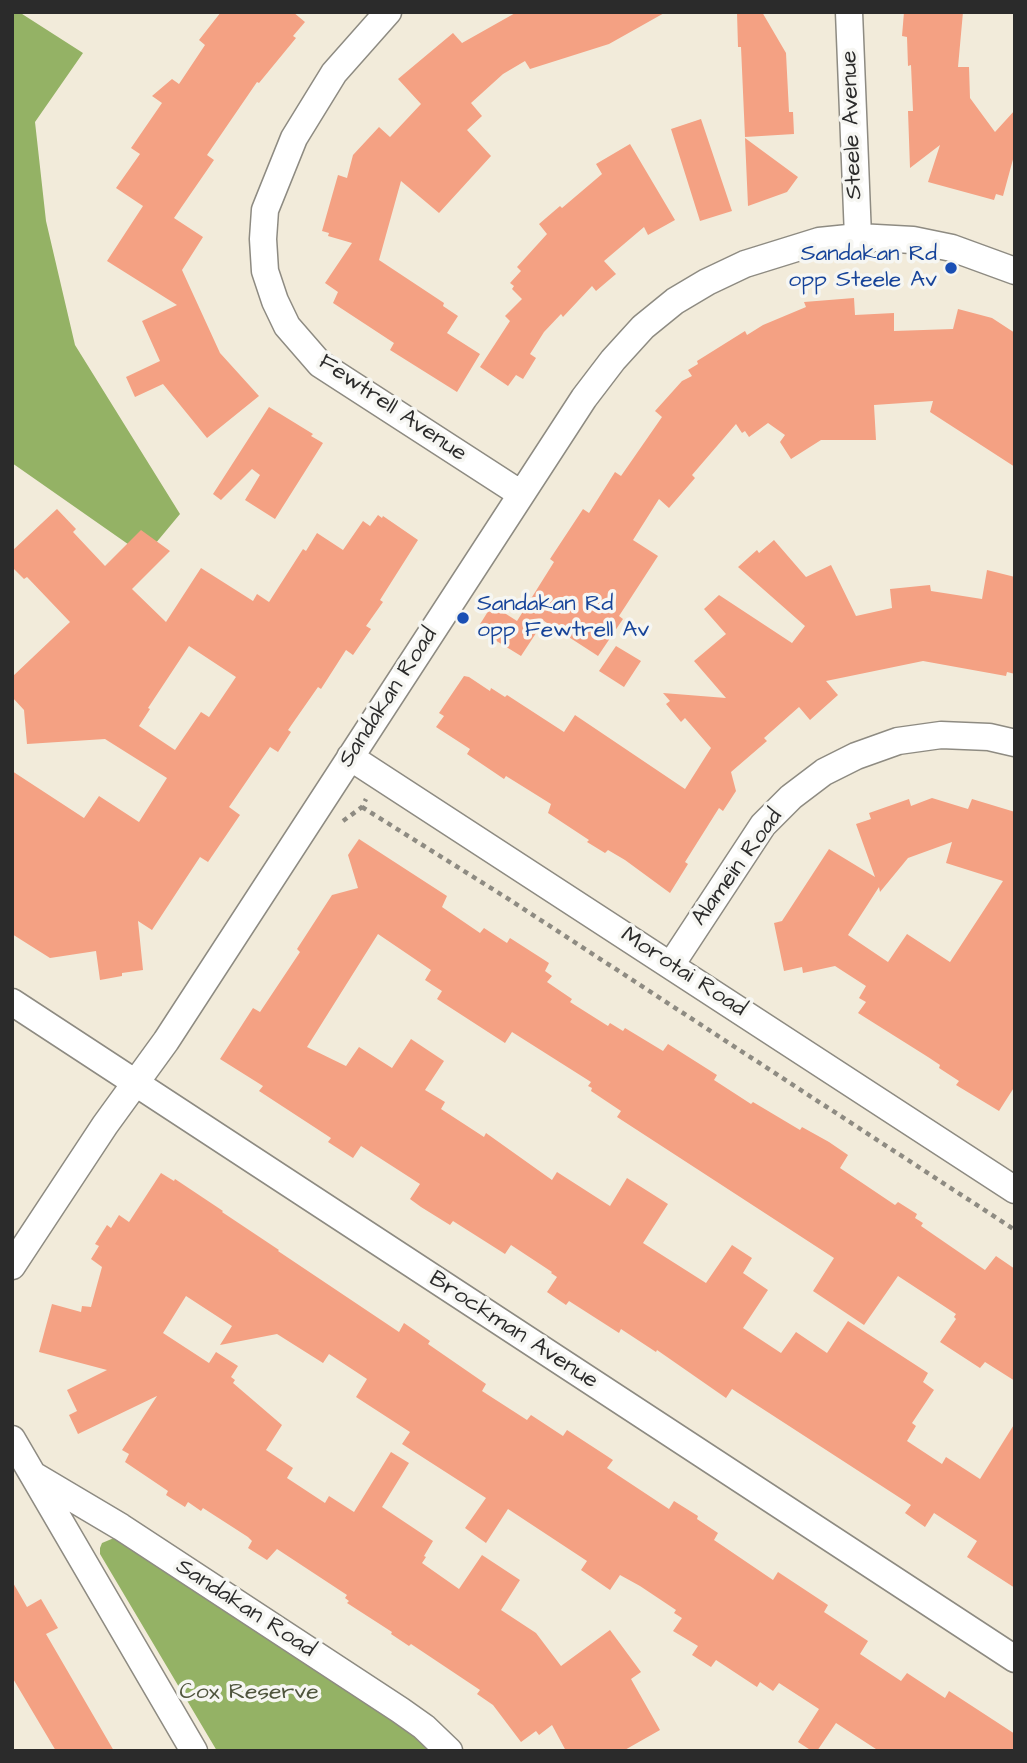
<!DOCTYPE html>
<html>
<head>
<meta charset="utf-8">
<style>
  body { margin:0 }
  #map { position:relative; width:1027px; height:1763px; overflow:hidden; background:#f2ebda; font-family:"Architects Daughter",sans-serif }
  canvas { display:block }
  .frame { position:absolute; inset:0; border:14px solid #2b2b2b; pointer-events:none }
</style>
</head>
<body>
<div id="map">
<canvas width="1027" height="1763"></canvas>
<div class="frame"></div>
</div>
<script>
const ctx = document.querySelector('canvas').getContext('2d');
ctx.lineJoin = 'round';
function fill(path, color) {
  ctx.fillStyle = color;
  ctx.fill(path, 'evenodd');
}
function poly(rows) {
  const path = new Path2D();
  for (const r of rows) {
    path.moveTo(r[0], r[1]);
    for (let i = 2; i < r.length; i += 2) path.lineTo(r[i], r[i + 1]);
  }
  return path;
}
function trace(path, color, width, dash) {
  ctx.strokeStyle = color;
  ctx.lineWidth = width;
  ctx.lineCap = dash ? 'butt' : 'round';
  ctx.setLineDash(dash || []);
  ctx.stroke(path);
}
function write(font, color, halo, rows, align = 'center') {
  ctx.font = font + ' "Architects Daughter",sans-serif';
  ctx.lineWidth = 7;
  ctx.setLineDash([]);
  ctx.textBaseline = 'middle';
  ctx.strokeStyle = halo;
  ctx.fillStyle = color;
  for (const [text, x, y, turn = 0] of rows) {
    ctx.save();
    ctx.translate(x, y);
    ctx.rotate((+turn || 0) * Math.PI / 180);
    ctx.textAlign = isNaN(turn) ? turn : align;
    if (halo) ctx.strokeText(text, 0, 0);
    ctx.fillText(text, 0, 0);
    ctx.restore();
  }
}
fill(poly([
  [12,12,19,12,83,53,35,122,46,221,75,345,180,514,145,556,12,463],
  [114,1538,409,1731,432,1751,217,1751,100,1554,100,1548,102,1543]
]), '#94b265');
fill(poly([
  [221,12,293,12,305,22,293,36,296,38,259,83,257,82,207,155,214,160,174,218,203,237,182,270,220,353,259,396,207,438,163,384,135,397,126,377,160,361,142,321,177,305,107,261,143,206,116,188,140,154,131,148,162,103,152,96,172,79,179,84,205,45,199,40],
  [517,12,666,12,609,44,530,69,525,61,503,74,471,103,482,116,467,130,491,156,439,213,401,181,379,260,444,303,443,306,458,316,447,333,480,354,457,392,390,350,394,343,333,303,338,292,325,283,352,243,328,236,329,233,322,231,338,175,347,178,353,155,379,127,390,137,421,104,398,79,453,33,462,43],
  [737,12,762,12,786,53,789,112,793,112,794,134,745,137,741,47,738,47],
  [904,12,963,12,958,67,969,67,970,98,995,132,1015,110,1015,152,1003,196,996,194,994,200,928,182,940,145,910,168,908,111,913,111,911,65,908,66,907,37,902,36],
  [701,119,732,211,700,221,671,129],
  [745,138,798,177,787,192,748,206],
  [630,144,675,220,648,235,644,227,604,261,616,274,596,291,592,286,563,317,561,314,544,332,530,354,536,358,523,379,516,375,508,386,480,367,510,321,505,316,522,299,512,289,514,286,510,283,521,271,517,267,547,234,539,224,560,206,562,208,602,174,596,164],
  [854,298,855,315,894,313,894,331,953,329,958,309,992,318,1015,333,1015,467,930,412,933,401,874,405,876,440,821,440,791,459,780,442,785,435,768,423,749,437,745,431,742,433,736,424,692,475,695,478,669,508,659,499,633,540,658,556,619,616,623,619,598,656,544,621,521,656,477,629,492,605,517,621,554,562,550,559,583,509,589,513,615,472,621,476,662,417,655,411,682,381,692,376,688,370,698,364,697,361,745,331,747,335,763,325,806,307,804,302],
  [269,407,313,434,311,436,323,443,275,519,245,500,260,475,252,469,221,500,213,494],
  [57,509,76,529,73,532,105,566,141,530,170,551,132,589,166,622,201,568,253,601,257,594,269,602,303,549,306,551,317,533,343,550,363,521,370,526,378,515,382,518,383,516,418,540,380,600,383,602,366,626,371,629,353,655,346,650,321,689,318,687,288,730,291,732,278,752,270,747,229,807,240,815,208,862,200,857,152,930,138,921,143,970,122,973,122,976,100,980,96,951,50,958,12,934,12,771,84,818,99,796,139,822,167,778,105,739,27,744,24,710,12,697,12,677,70,622,27,577,24,579,12,567,12,551],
  [189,646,236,677,209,717,201,712,175,750,139,726,150,709,148,708],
  [774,540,806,577,831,565,856,616,892,608,890,589,930,585,931,591,982,599,987,570,1015,577,1015,674,1007,672,1006,676,923,661,826,681,838,695,810,720,799,707,764,738,767,741,731,772,736,791,723,811,719,808,685,862,688,864,670,893,625,860,608,850,605,853,587,842,589,840,548,813,551,804,506,776,504,779,467,754,470,749,436,727,444,716,439,713,464,676,469,677,490,691,491,688,505,697,507,695,564,732,575,715,685,789,711,748,685,718,681,722,666,704,670,701,663,693,726,698,694,661,726,634,704,609,719,595,792,643,805,626,738,567,757,550,759,553],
  [616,646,641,661,624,687,599,671],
  [932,798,968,809,972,799,1015,812,1015,1086,999,1111,956,1085,959,1081,939,1068,940,1065,928,1057,858,1013,866,1002,859,998,866,986,835,966,803,973,802,967,784,971,774,923,782,921,829,849,875,877,856,824,871,819,869,813,909,799,911,806],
  [952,842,946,863,1003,881,950,962,907,934,888,962,848,935,879,887,880,892,908,858],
  [359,839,447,896,442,907,480,933,484,928,507,943,510,938,549,963,545,971,552,976,547,982,572,999,570,1002,608,1026,610,1023,623,1031,625,1028,663,1051,668,1044,717,1075,714,1080,751,1104,753,1102,800,1130,802,1127,829,1142,848,1155,840,1168,895,1205,898,1202,917,1214,915,1218,923,1223,921,1226,985,1270,996,1256,1015,1269,1015,1381,985,1362,980,1368,940,1342,956,1319,954,1317,956,1314,898,1276,864,1325,813,1291,834,1258,617,1117,621,1111,591,1091,592,1088,588,1086,591,1082,512,1032,505,1043,437,999,442,991,425,980,431,970,378,934,307,1047,346,1066,359,1047,392,1068,411,1039,444,1061,425,1090,445,1102,441,1109,484,1137,486,1133,552,1180,557,1172,610,1206,627,1178,668,1204,643,1243,706,1283,732,1245,752,1258,743,1273,768,1290,743,1328,781,1353,796,1332,827,1353,848,1321,928,1373,923,1382,934,1390,912,1423,916,1426,907,1441,942,1464,946,1457,980,1479,1015,1423,1015,1588,967,1557,977,1541,934,1513,925,1527,905,1513,911,1505,732,1389,726,1398,657,1350,656,1352,621,1329,619,1333,569,1301,566,1305,547,1292,557,1277,551,1273,552,1272,511,1245,505,1254,453,1221,450,1225,421,1207,410,1199,420,1184,361,1146,353,1158,328,1142,331,1138,259,1091,263,1086,220,1059,253,1008,260,1012,300,952,297,949,332,895,358,888,348,855],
  [161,1173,174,1181,175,1179,223,1211,222,1212,279,1250,278,1251,399,1332,404,1323,430,1341,428,1344,486,1384,482,1391,527,1420,531,1415,563,1436,567,1430,613,1460,607,1468,669,1509,674,1501,698,1516,697,1519,718,1533,714,1540,773,1580,778,1572,828,1605,824,1612,868,1641,860,1654,901,1681,907,1673,945,1698,949,1691,1015,1734,1015,1751,879,1751,836,1723,817,1751,812,1751,798,1742,819,1709,779,1683,773,1691,760,1682,757,1687,716,1660,711,1667,692,1655,698,1646,673,1631,682,1618,674,1613,676,1610,640,1586,620,1575,610,1590,581,1570,587,1561,508,1509,486,1543,465,1528,486,1498,402,1444,410,1432,356,1397,367,1379,329,1354,323,1363,277,1334,220,1345,232,1326,186,1296,163,1333,209,1363,216,1352,238,1366,231,1377,235,1380,233,1383,282,1425,266,1450,293,1468,287,1478,325,1503,329,1496,354,1512,391,1452,409,1463,382,1507,433,1541,424,1556,426,1557,422,1563,459,1589,482,1555,520,1580,501,1610,536,1633,561,1666,610,1630,641,1672,631,1679,660,1730,623,1751,566,1751,552,1725,539,1735,536,1731,521,1742,493,1705,477,1694,480,1690,411,1644,409,1646,391,1634,392,1632,347,1603,349,1601,345,1598,347,1595,277,1549,267,1560,248,1548,252,1541,248,1537,203,1508,201,1511,188,1502,185,1507,166,1495,168,1491,125,1462,129,1454,122,1450,157,1396,78,1434,69,1415,77,1411,67,1390,107,1370,39,1352,52,1304,81,1312,82,1306,91,1307,102,1267,91,1259,99,1246,95,1244,107,1225,111,1228,119,1215,129,1222],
  [12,1581,27,1607,41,1599,58,1628,46,1634,114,1751,56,1751,12,1677]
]), '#f4a183');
const minor = poly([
  [388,12,334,73,294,138,265,210,263,239,265,271,275,301,287,326,320,364,521,494],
  [849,12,858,237],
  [350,757,1015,1190],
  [671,965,763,825,791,797,824,772,856,756,898,741,941,735,989,737,1015,743],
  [12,1002,1015,1659],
  [12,1266,105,1125,166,1041,584,398,613,360,643,327,675,301,707,282,745,264,819,241,858,237,913,240,952,248,1015,271],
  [12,1439,194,1751],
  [35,1476,121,1527,400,1710,424,1727,449,1751]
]);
trace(minor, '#8e8b82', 29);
trace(poly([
  [362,807,510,900,1015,1230],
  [343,821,362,807,366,799]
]), '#8e8b82', 4.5, [5, 5]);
trace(minor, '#fff', 26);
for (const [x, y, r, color] of [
  [951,268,7,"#1a4fb4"],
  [463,618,7,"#1a4fb4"]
]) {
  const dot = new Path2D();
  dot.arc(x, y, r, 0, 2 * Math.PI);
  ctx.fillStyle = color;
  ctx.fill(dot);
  trace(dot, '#f6f6f2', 2.5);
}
write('23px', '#2b2b2b', '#f6f6f2', [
  ["Steele Avenue",853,125,-92],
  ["Fewtrell Avenue",392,409,34],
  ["Sandakan Road",389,698,-57],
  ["Alamein Road",738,868,-54],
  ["Morotai Road",683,973,33],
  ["Brockman Avenue",513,1331,33],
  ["Sandakan Road",245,1609,33]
]);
write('23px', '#164399', '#f6f6f2', [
  ["Sandakan Rd",937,255],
  ["opp Steele Av",937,281],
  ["Sandakan Rd",477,605,"left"],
  ["opp Fewtrell Av",477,631,"left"]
], 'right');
write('23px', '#4f543d', '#f6f6f2', [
  ["Cox Reserve",249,1693]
]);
</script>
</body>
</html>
